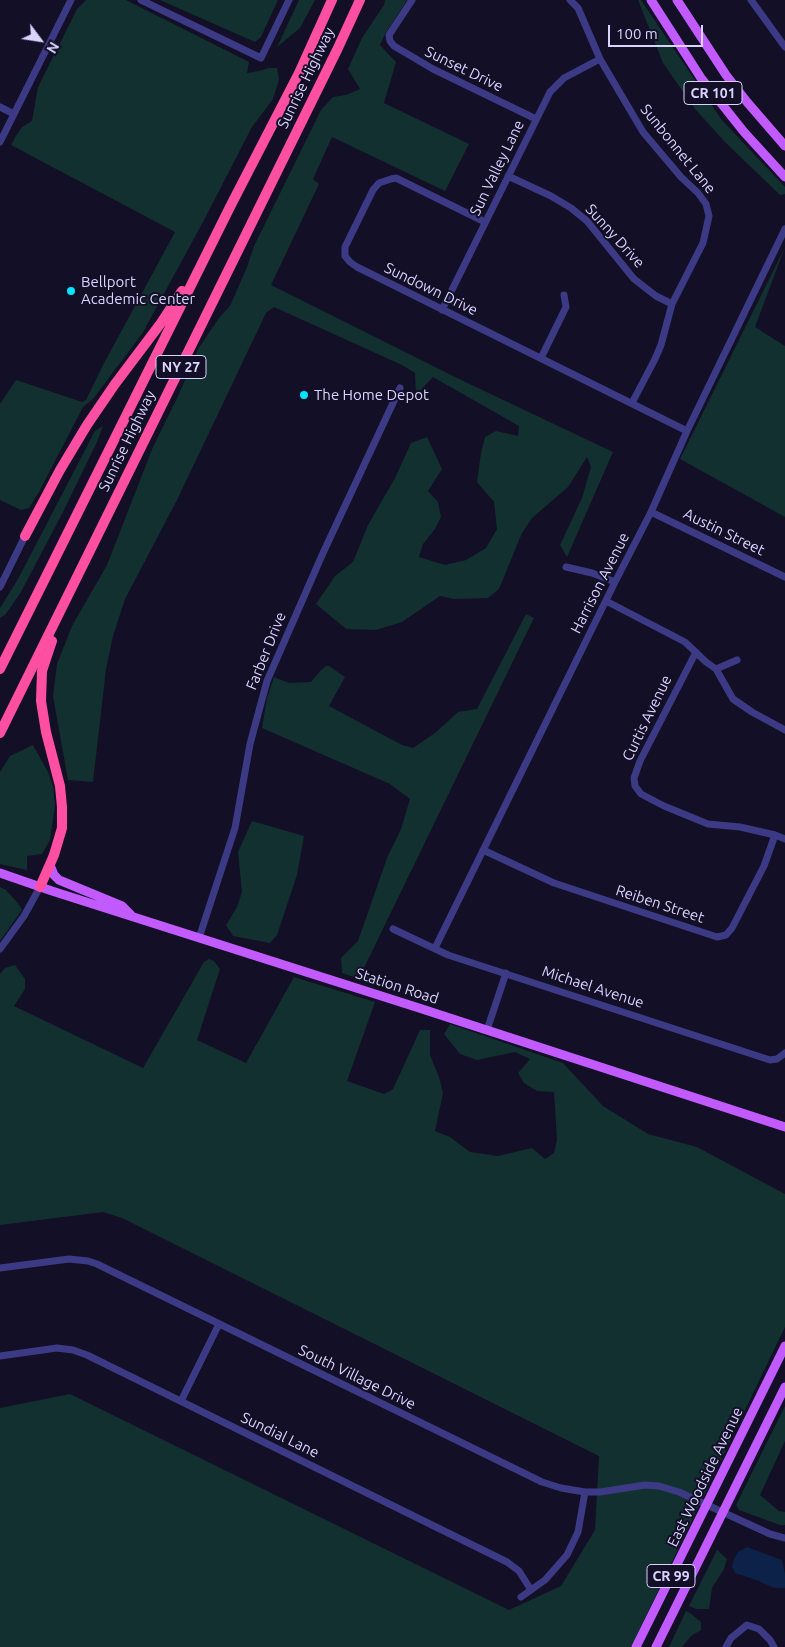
<!DOCTYPE html>
<html>
<head>
<meta charset="utf-8">
<style>
  body { margin:0 }
  #map { position:relative; width:785px; height:1647px; overflow:hidden; background:#130f26; font-family:Ubuntu,sans-serif }
  canvas { display:block }
  .north { position:absolute; left:15px; top:15px; width:50px; height:50px; -webkit-text-stroke:4px #130f26; paint-order:stroke; rotate:121deg; font-size:14px; font-weight:700; line-height:20px; text-align:center; color:#d9d4ff }
  .north::after { content:''; display:block; margin:auto; width:18px; height:22px; background:#d9d4ff; clip-path:polygon(50% 0,100% 100%,50% 72%,0 100%) }
  .scale { position:absolute; left:608px; top:25px; width:95px; height:22px; box-sizing:border-box; border:2px solid #d9d4ff; border-top:0; padding-left:6px; font-size:15px; line-height:18px; white-space:nowrap; color:#d9d4ff; -webkit-text-stroke:4px #130f26; paint-order:stroke }
</style>
</head>
<body>
<div id="map">
<canvas width="785" height="1647"></canvas>
<div class="north">N</div>
<div class="scale">100 m</div>
</div>
<script>
const ctx = document.querySelector('canvas').getContext('2d');
ctx.lineJoin = 'round';
function fill(path, color) {
  ctx.fillStyle = color;
  ctx.fill(path, 'evenodd');
}
function poly(rows) {
  const path = new Path2D();
  for (const r of rows) {
    path.moveTo(r[0], r[1]);
    for (let i = 2; i < r.length; i += 2) path.lineTo(r[i], r[i + 1]);
  }
  return path;
}
function trace(path, color, width, dash) {
  ctx.strokeStyle = color;
  ctx.lineWidth = width;
  ctx.lineCap = dash ? 'butt' : 'round';
  ctx.setLineDash(dash || []);
  ctx.stroke(path);
}
function write(font, color, halo, rows, align = 'center') {
  ctx.font = font + ' Ubuntu,sans-serif';
  ctx.lineWidth = 4;
  ctx.setLineDash([]);
  ctx.textBaseline = 'middle';
  ctx.strokeStyle = halo;
  ctx.fillStyle = color;
  for (const [text, x, y, turn = 0] of rows) {
    ctx.save();
    ctx.translate(x, y);
    ctx.rotate((+turn || 0) * Math.PI / 180);
    ctx.textAlign = isNaN(turn) ? turn : align;
    if (halo) ctx.strokeText(text, 0, 0);
    ctx.fillText(text, 0, 0);
    ctx.restore();
  }
}
fill(poly([
  [86,0,126,0,249,62,247,73,259,71,269,68,277,68,279,80,273,99,252,127,203,222,142,334,93,399,83,407,39,492,29,508,21,510,0,500,0,404,16,380,82,402,86,400,103,365,175,232,11,145,17,134,22,127,32,121,38,87,77,9],
  [160,0,278,0,261,37,255,42],
  [299,0,315,0,300,28,277,47],
  [385,0,407,0,385,34,380,45,396,62,384,103,469,144,445,191,332,137,313,179,319,184,271,285,457,378,613,452,567,557,560,545,582,498,591,467,587,457,568,487,532,518,522,533,499,589,488,598,454,599,440,596,402,622,376,630,346,629,316,604,335,576,353,562,368,525,395,478,411,443,427,437,442,469,428,491,438,502,441,517,435,529,423,544,419,557,445,565,466,560,486,548,497,529,494,502,477,482,481,453,485,437,496,431,518,436,519,426,433,377,416,395,415,373,402,365,274,307,266,313,177,500,125,599,113,636,106,669,93,782,68,780,53,696,57,664,72,626,107,565,153,447,179,394,198,349,219,318,230,306,247,267,254,246,321,110,333,97,346,95,360,89,348,69,362,38,384,5],
  [638,0,641,0,721,119,785,187,785,194,780,195,725,142,695,109,663,63],
  [785,247,755,327,785,346,785,517,680,459],
  [103,426,97,442,63,512,21,592,5,615,0,618,0,608,18,579,95,431],
  [526,614,534,618,363,970,373,976,374,984,342,973,341,958,358,941,387,858,401,829,410,799,390,784,262,728,267,698,274,677,289,683,311,682,321,670,326,666,329,666,345,677,329,706,402,745,413,748,435,733,458,712,477,709],
  [33,745,48,772,53,786,55,805,50,840,42,854,27,856,27,870,0,864,0,772,10,756],
  [252,821,304,836,297,875,277,935,270,943,233,936,226,925,237,907,242,892,238,852],
  [0,887,6,890,18,903,22,910,0,941],
  [209,959,214,961,220,969,197,1040,246,1063,294,977,375,1002,347,1081,384,1094,393,1089,420,1030,430,1030,430,1055,439,1077,443,1093,435,1131,450,1137,470,1152,498,1156,532,1148,545,1159,554,1153,557,1140,554,1092,537,1091,524,1083,518,1073,530,1059,515,1052,477,1060,460,1054,444,1034,450,1024,563,1063,603,1106,648,1134,697,1147,785,1194,785,1327,631,1647,0,1647,0,1408,70,1394,509,1610,561,1586,595,1530,599,1456,122,1218,103,1212,0,1225,0,974,5,968,15,965,25,979,25,989,14,1006,143,1068,204,962],
  [785,1406,785,1441,760,1495,779,1511,785,1512,785,1525,780,1525,739,1510,736,1505],
  [717,1550,727,1559,724,1569,712,1588,709,1609,696,1609,689,1606],
  [686,1611,690,1613,701,1622,701,1630,691,1636,682,1647,669,1647]
]), '#12302f');
fill(poly([
  [747,1547,782,1560,785,1574,785,1588,774,1588,756,1580,735,1573,732,1567,733,1562,738,1552]
]), '#0c2248');
trace(poly([
  [141,0,261,58,289,0],
  [412,0,389,35,390,41,394,46,433,69,536,119],
  [570,0,578,8,600,59,643,132,681,177,698,193,706,204,709,216,703,243,672,304,661,345,655,359,632,403],
  [751,0,785,47],
  [0,107,14,114],
  [0,142,71,0],
  [508,176,551,196,571,208,587,221,634,279,656,296,672,304],
  [485,222,396,178,391,179,379,183,373,190,347,243,345,247,345,256,350,262,357,267,687,431],
  [442,310,550,92,564,78,600,59],
  [541,358,566,307,564,295],
  [651,512,785,577],
  [566,567,592,573,615,582],
  [0,587,25,536],
  [606,601,685,642,706,662,716,669,733,699,752,712,785,730],
  [696,652,640,761,634,778,635,786,641,794,664,806,708,824,740,827,775,835,785,839],
  [716,669,737,660],
  [483,850,554,883,717,937,726,935,732,928,764,866,775,835],
  [393,929,448,955,770,1060,777,1059,785,1053],
  [199,938,235,828,250,744,267,681,323,553,400,388],
  [435,948,615,582,651,512,687,431,785,229],
  [0,949,24,916,40,887],
  [487,1030,506,973],
  [0,1268,69,1259,88,1261,97,1264,542,1482,561,1488,585,1492,600,1492,645,1485,659,1486,679,1492,770,1534,785,1538],
  [0,1356,57,1348,73,1350,87,1355,507,1562,519,1571,531,1590],
  [181,1401,219,1324],
  [521,1597,545,1580,567,1555,578,1532,585,1492],
  [726,1647,731,1638,747,1625,759,1629,770,1640,774,1647]
]), '#3d3a85', 7);
trace(poly([
  [651,0,701,78,744,132,785,177],
  [677,0,726,75,747,102,785,146],
  [50,865,54,875,59,880,122,906,131,915],
  [0,873,52,891,419,1008,785,1127],
  [636,1647,785,1346],
  [656,1647,785,1387]
]), '#c25bff', 9);
trace(poly([
  [25,536,60,470,87,425,115,384,161,323,182,291],
  [0,669,231,205,299,73,332,0],
  [0,733,338,48,360,0],
  [40,887,54,855,62,828,62,807,60,786,46,732,41,701,42,671,52,641]
]), '#ff4fa3', 10);
for (const [x, y, r, color] of [
  [71,291,5,"#00e5ff"],
  [304,395,5,"#00e5ff"]
]) {
  const dot = new Path2D();
  dot.arc(x, y, r, 0, 2 * Math.PI);
  ctx.fillStyle = color;
  ctx.fill(dot);
  trace(dot, '#130f26', 2);
}
for (const [x, y, w] of [
  [713,93,58],
  [181,367,50],
  [671,1576,48]
]) {
  const box = new Path2D();
  box.roundRect(x - w / 2, y - 11.5, w, 23, 4);
  ctx.fillStyle = '#130f26';
  ctx.fill(box);
  trace(box, '#d9d4ff', 1);
}
write('bold 14px', '#d9d4ff', null, [
  ["CR 101",713,93],
  ["NY 27",181,367],
  ["CR 99",671,1576]
]);
write('15px', '#d9d4ff', '#130f26', [
  ["Sunset Drive",464,69,26],
  ["Sunrise Highway",306,78,-64],
  ["Sunbonnet Lane",678,149,51],
  ["Sun Valley Lane",497,168,-64],
  ["Sunny Drive",615,236,48],
  ["Sundown Drive",431,289,26],
  ["Sunrise Highway",127,441,-64],
  ["Austin Street",724,532,26],
  ["Harrison Avenue",600,583,-63],
  ["Farber Drive",266,651,-68],
  ["Curtis Avenue",647,718,-64],
  ["Reiben Street",660,904,18],
  ["Station Road",397,986,18],
  ["Michael Avenue",593,987,18],
  ["South Village Drive",357,1377,26],
  ["Sundial Lane",280,1435,26],
  ["East Woodside Avenue",705,1477,-64]
]);
write('15px', '#d9d4ff', '#130f26', [
  ["Bellport",81,282],
  ["Academic Center",81,299],
  ["The Home Depot",314,395]
], 'left');
</script>
</body>
</html>
